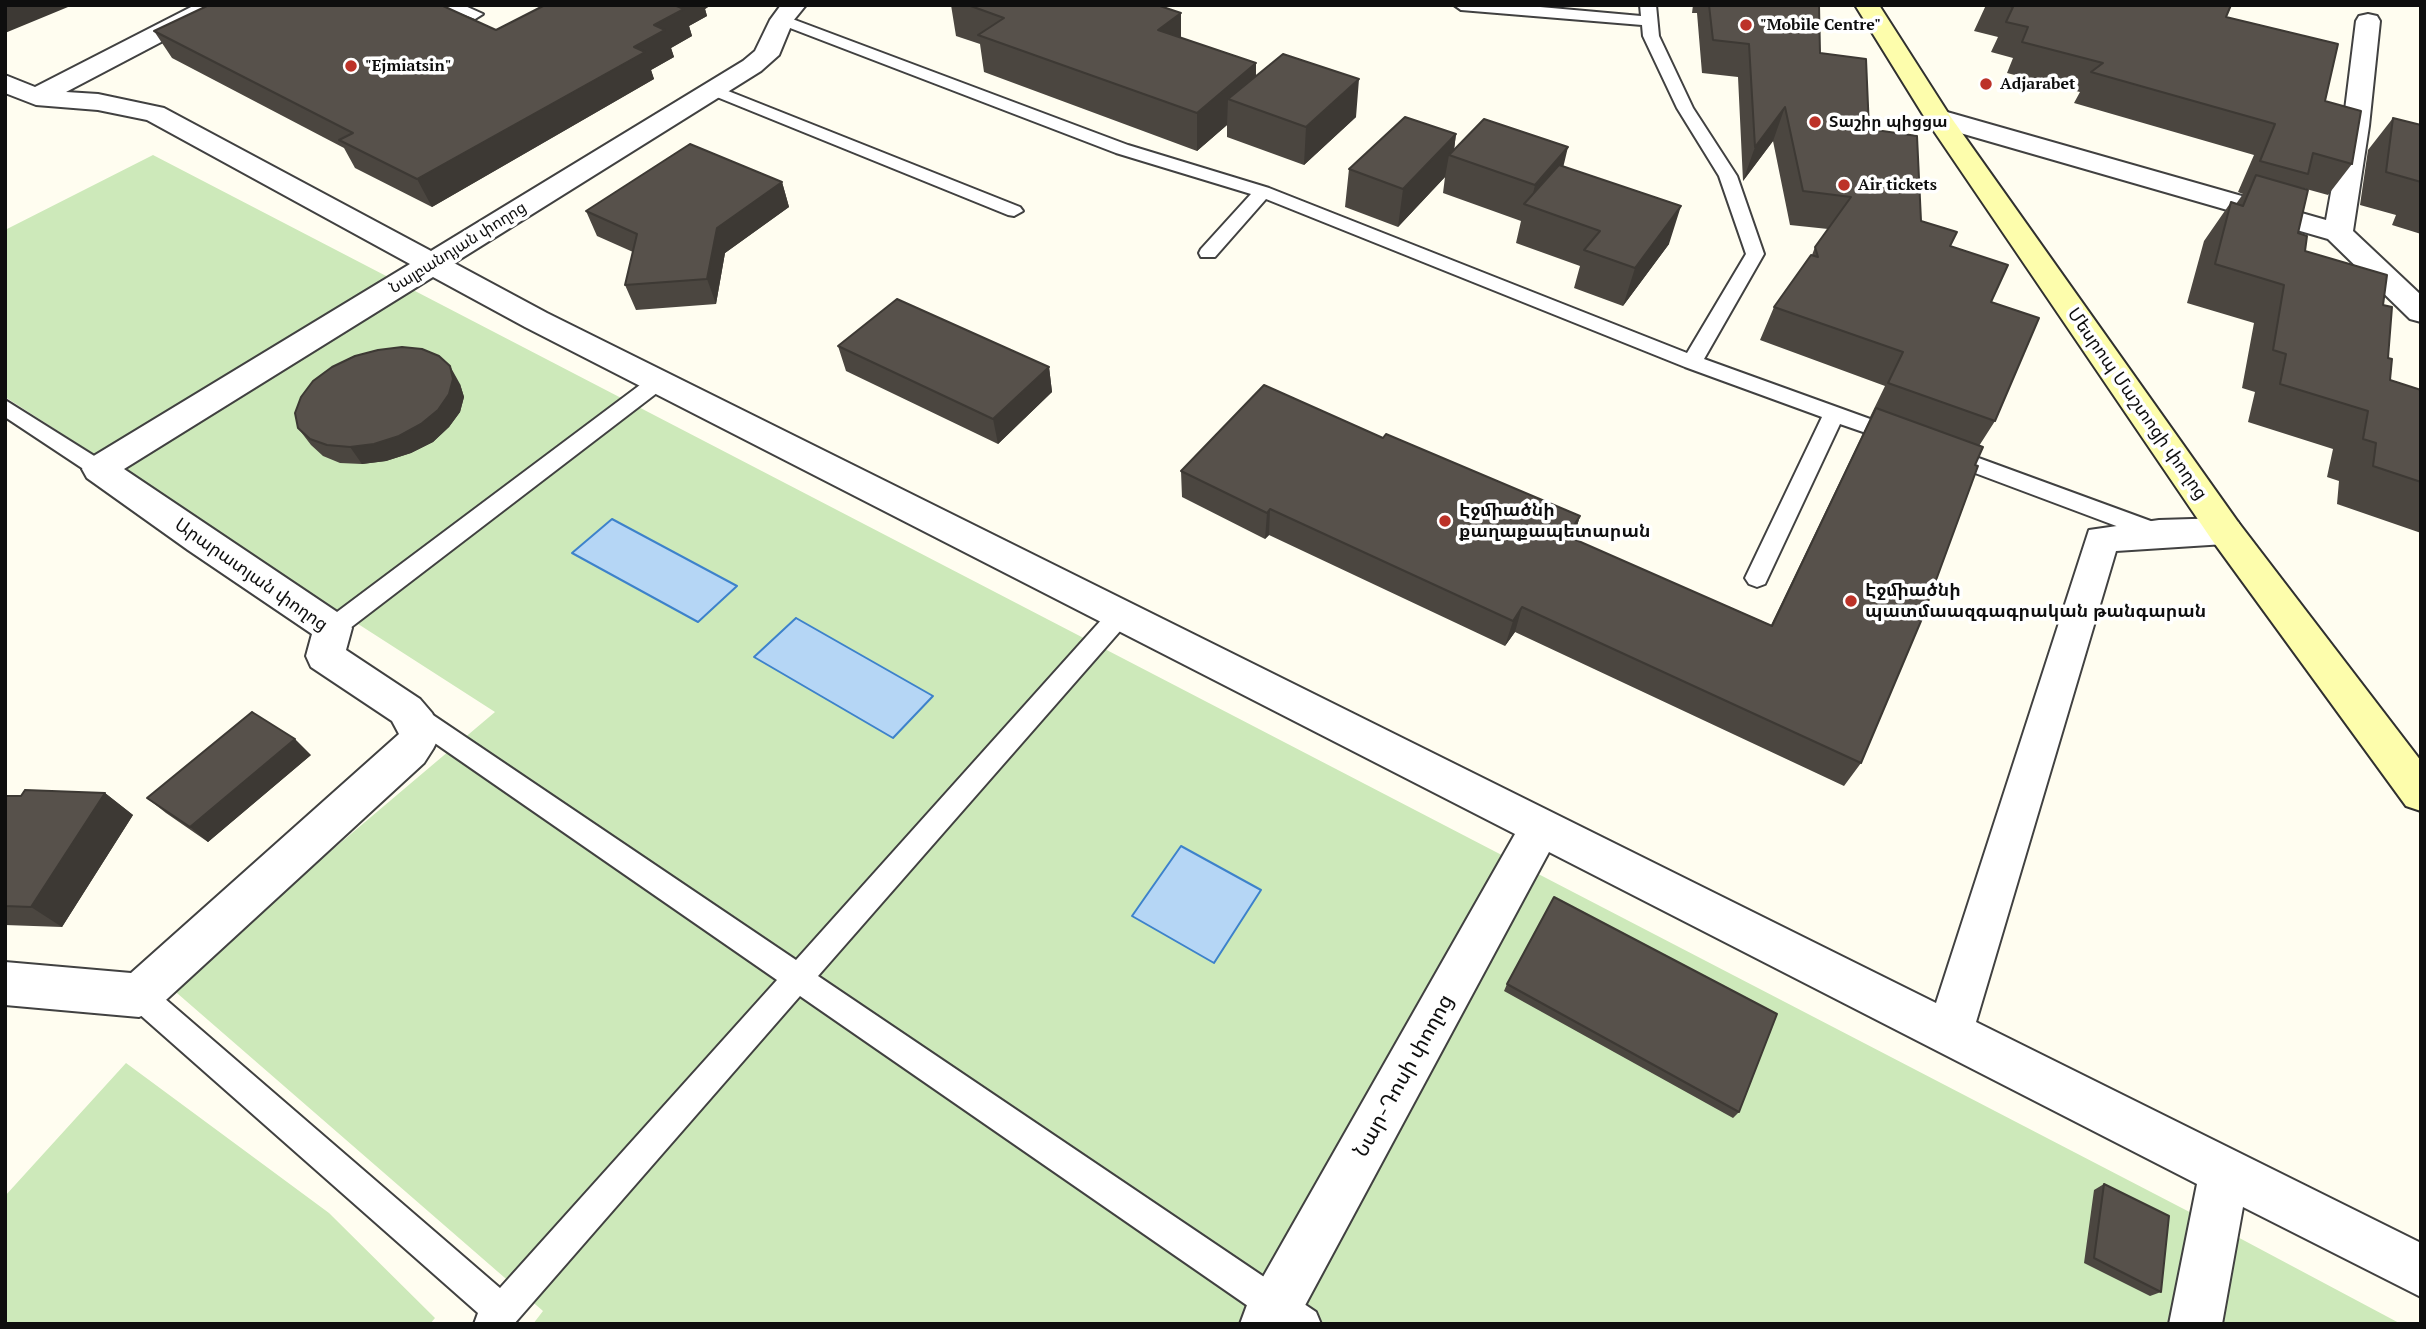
<!DOCTYPE html>
<html>
<head>
<meta charset="utf-8">
<style>
  body { margin:0 }
  #map { position:relative; width:2426px; height:1329px; overflow:hidden; background:#fffdf0; font-family:"PT Serif",serif }
  canvas { display:block }
  .frame { position:absolute; inset:0; border:7px solid #0e0e0e; pointer-events:none }
</style>
</head>
<body>
<div id="map">
<canvas width="2426" height="1329"></canvas>
<div class="frame"></div>
</div>
<script>
const ctx = document.querySelector('canvas').getContext('2d');
ctx.lineJoin = 'round';
function fill(path, color) {
  ctx.fillStyle = color;
  ctx.fill(path, 'evenodd');
}
function poly(rows) {
  const path = new Path2D();
  for (const r of rows) {
    path.moveTo(r[0], r[1]);
    for (let i = 2; i < r.length; i += 2) path.lineTo(r[i], r[i + 1]);
  }
  return path;
}
function trace(path, color, width, dash) {
  ctx.strokeStyle = color;
  ctx.lineWidth = width;
  ctx.lineCap = dash ? 'butt' : 'round';
  ctx.setLineDash(dash || []);
  ctx.stroke(path);
}
function write(font, color, halo, rows, align = 'center') {
  ctx.font = font + ' "PT Serif","Noto Sans Armenian",serif';
  ctx.lineWidth = 7;
  ctx.setLineDash([]);
  ctx.textBaseline = 'middle';
  ctx.strokeStyle = halo;
  ctx.fillStyle = color;
  for (const [text, x, y, turn = 0] of rows) {
    ctx.save();
    ctx.translate(x, y);
    ctx.rotate((+turn || 0) * Math.PI / 180);
    ctx.textAlign = isNaN(turn) ? turn : align;
    if (halo) ctx.strokeText(text, 0, 0);
    ctx.fillText(text, 0, 0);
    ctx.restore();
  }
}
fill(poly([
  [153,155,2230,1233,2401,1324,533,1324,543,1311,170,987,495,712,5,397,5,230],
  [126,1063,329,1213,435,1318,430,1324,5,1324,5,1196]
]), '#cde9ba');
const water = poly([
  [612,519,737,586,698,622,572,553,612,519],
  [796,618,933,696,893,738,754,657,796,618],
  [1181,846,1261,890,1214,963,1132,916,1181,846]
]);
fill(water, '#b5d6f5');
trace(water, '#3d82cb', 2);
const service = poly([
  [439,5,463,5,483,14,475,19,439,5],
  [1454,5,1518,5,1641,16,1640,5,1656,5,1659,36,1693,108,1737,176,1764,254,1704,359,1906,432,1909,437,1906,442,1898,444,1840,424,1765,584,1757,587,1749,584,1745,578,1822,417,1685,367,1266,199,1215,257,1201,257,1199,253,1201,249,1251,194,1116,153,777,23,774,20,777,17,787,17,1128,145,1269,188,1687,353,1746,254,1719,176,1677,108,1643,36,1642,25,1461,10,1454,5],
  [713,85,1020,207,1023,211,1014,216,1008,215,707,93,705,90,707,87,713,85],
  [659,374,666,376,669,381,666,386,341,635,333,637,325,635,321,628,325,621,652,376,659,374],
  [5,400,107,464,110,469,107,474,99,477,91,474,5,417,5,400],
  [1943,445,2167,527,2170,533,2167,539,2159,541,2151,539,1935,458,1932,453,1935,448,1943,445],
  [1120,606,1128,608,1132,615,1128,622,818,976,1316,1312,1321,1324,1274,1324,800,996,514,1324,474,1324,478,1313,129,1005,124,995,129,985,139,981,149,985,500,1288,777,980,403,721,399,714,403,707,412,704,421,707,796,960,1112,608,1120,606]
]);
const minor = poly([
  [195,5,226,5,222,10,66,92,98,94,164,108,431,251,743,61,755,51,770,20,781,5,806,5,793,21,779,55,761,71,454,263,547,313,1936,1003,2089,530,2159,520,2225,518,2238,522,2243,531,2238,540,2225,544,2116,551,1976,1022,2421,1243,2421,1297,2243,1207,2222,1324,2169,1324,2197,1184,1549,852,1295,1324,1240,1324,1247,1305,1515,834,525,327,433,277,124,469,346,618,352,628,346,650,420,699,432,713,438,725,439,737,433,749,424,763,155,1010,139,1017,5,1005,5,962,131,973,399,734,392,721,311,667,306,656,312,634,188,550,87,478,82,469,87,460,410,264,147,120,98,110,36,105,5,93,5,75,35,87,195,5],
  [2368,14,2377,16,2380,21,2369,126,2353,231,2421,295,2421,322,2410,319,2328,239,1929,124,1925,118,1929,112,1938,110,1947,112,2326,220,2343,126,2356,21,2359,16,2368,14]
]);
const secondary = poly([
  [1855,5,1879,5,1950,116,2238,522,2421,761,2421,811,2406,806,2212,540,1925,118,1855,5]
]);
trace(service, '#414141', 4);
trace(minor, '#414141', 4);
trace(secondary, '#303030', 4);
fill(service, '#fff');
fill(minor, '#fff');
fill(secondary, '#fdfdac');
fill(poly([
  [545,5,711,5,705,9,707,16,689,26,692,36,671,48,674,57,651,70,654,79,432,207,355,168,344,148,172,58,154,31,496,30],
  [951,5,1157,5,1181,13,1181,38,1256,63,1256,76,1356,117,1304,165,1227,137,1227,125,1197,151,984,72,980,44,956,36],
  [1693,5,1819,5,1820,53,1869,129,1921,221,1950,246,1991,302,1995,421,1979,446,1975,465,1861,763,1844,786,1515,632,1505,646,1269,535,1265,539,1182,497,1181,471,1383,438,1580,516,1573,539,1771,625,1871,417,1870,417,1885,386,1760,340,1774,307,1812,255,1815,247,1828,229,1790,225,1773,141,1743,181,1738,77,1702,73,1697,13,1692,13],
  [1986,5,2231,5,2226,17,2325,101,2352,164,2328,195,2299,187,2298,233,2305,251,2383,305,2390,380,2421,390,2421,533,2337,504,2339,481,2327,477,2333,449,2248,422,2255,392,2242,388,2254,323,2187,303,2204,241,2231,202,2236,204,2243,194,2238,192,2254,155,2074,103,2080,92,2007,73,2013,58,1991,52,1998,37,1974,31],
  [2393,118,2421,125,2421,234,2392,225,2396,215,2360,205,2368,150],
  [1456,134,1454,150,1563,167,1669,244,1623,306,1574,288,1580,266,1516,243,1521,221,1443,193,1445,177,1398,227,1345,207,1349,169],
  [782,182,789,207,725,253,716,304,636,310,625,285,633,252,597,236,586,211],
  [838,346,1049,367,1052,392,998,444,846,371],
  [460,384,464,397,460,412,449,427,433,442,411,453,386,461,362,464,340,463,323,456,311,445,298,428],
  [311,755,208,842,166,813,147,798],
  [105,793,133,815,62,927,5,925,5,796,21,796],
  [1507,984,1739,1112,1733,1118,1504,991],
  [2104,1184,2161,1292,2150,1296,2084,1263,2094,1190]
]), '#4b4640');
fill(poly([
  [5,5,67,5,68,7,5,33],
  [672,5,711,5,705,9,707,16,689,26,692,36,671,48,674,57,651,70,654,79,432,207,417,179,634,47],
  [1181,13,1181,50,1158,30],
  [1256,63,1255,101,1228,99,1227,125,1197,151,1197,113],
  [1359,79,1356,117,1304,165,1306,127],
  [1785,107,1773,141,1743,181,1755,147],
  [1456,134,1453,157,1449,155,1445,177,1398,227,1403,189],
  [1568,147,1559,185,1530,206,1535,185],
  [782,182,789,207,725,253,716,304,707,279,717,228],
  [1681,206,1669,244,1623,306,1635,268],
  [450,366,460,384,464,397,460,412,449,427,433,442,411,453,386,461,362,464,350,447],
  [1049,367,1052,392,998,444,993,419],
  [1270,509,1269,535,1265,539,1267,513],
  [1580,516,1572,542,1567,536],
  [1522,607,1515,632,1505,646,1513,621],
  [295,739,311,755,208,842,190,827],
  [105,793,133,815,62,927,31,907]
]), '#3d3934');
const building = poly([
  [209,5,441,5,496,30,545,5,674,5,684,9,654,25,665,30,634,47,645,52,417,179,339,140,353,133,154,31,209,5],
  [968,5,1157,5,1181,13,1158,30,1256,63,1197,113,978,35,1004,18,968,5],
  [1709,5,1819,5,1820,53,1866,59,1869,129,1917,136,1921,221,1957,232,1950,246,2008,265,1991,302,2039,318,1995,421,1888,383,1903,352,1774,307,1811,255,1818,257,1815,247,1851,197,1803,191,1785,107,1755,147,1749,44,1713,40,1709,5],
  [2007,5,2231,5,2226,17,2338,44,2325,101,2361,111,2352,164,2313,153,2308,174,2260,161,2275,124,2091,72,2103,63,2022,42,2028,27,2006,22,2013,7,2007,5],
  [1283,54,1359,79,1306,127,1228,99,1283,54],
  [1405,117,1456,134,1403,189,1349,169,1405,117],
  [2393,118,2421,125,2421,182,2386,172,2393,118],
  [1484,119,1568,147,1535,185,1449,155,1484,119],
  [690,144,782,182,717,228,707,279,625,285,637,234,586,211,690,144],
  [1559,165,1681,206,1635,268,1584,250,1600,231,1524,204,1559,165],
  [2256,175,2308,190,2298,233,2307,236,2305,251,2387,275,2383,305,2392,307,2388,358,2392,359,2390,380,2421,390,2421,482,2373,466,2376,443,2363,439,2368,411,2280,384,2286,354,2273,350,2284,285,2215,264,2231,202,2243,206,2256,175],
  [897,299,1049,367,993,419,838,346,897,299],
  [402,347,422,349,439,356,450,366,453,379,449,394,438,410,421,424,399,436,374,444,350,447,327,445,310,439,298,428,295,413,301,397,313,381,332,367,355,356,378,350,402,347],
  [1264,385,1383,438,1386,434,1580,516,1567,536,1772,626,1876,408,1983,447,1975,465,1978,466,1921,621,1861,763,1522,607,1513,621,1270,509,1267,513,1181,471,1264,385],
  [252,712,295,739,190,827,147,798,252,712],
  [25,790,105,793,31,907,5,906,5,796,21,796,25,790],
  [1554,897,1777,1014,1739,1112,1507,984,1554,897],
  [2104,1184,2169,1216,2161,1292,2094,1258,2104,1184]
]);
fill(building, '#57514b');
trace(building, '#3d3934', 2);
for (const [x, y, r, color] of [
  [1746,25,7,"#bc3228"],
  [351,66,7,"#bc3228"],
  [1986,84,7,"#bc3228"],
  [1815,122,7,"#bc3228"],
  [1844,185,7,"#bc3228"],
  [1445,521,7,"#bc3228"],
  [1851,601,7,"#bc3228"]
]) {
  const dot = new Path2D();
  dot.arc(x, y, r, 0, 2 * Math.PI);
  ctx.fillStyle = color;
  ctx.fill(dot);
  trace(dot, '#fff', 2.5);
}
write('bold 16px', '#0e0e0e', '#fff', [
  ["\"Mobile Centre\"",1760,25],
  ["\"Ejmiatsin\"",365,66],
  ["Adjarabet",2000,84],
  ["Տաշիր պիցցա",1829,122],
  ["Air tickets",1858,185]
], 'left');
write('16px', '#0e0e0e', '#fff', [
  ["Նալբանդյան փողոց",458,248,-32]
]);
write('18px', '#0e0e0e', '#fff', [
  ["Մեսրոպ Մաշտոցի փողոց",2137,404,55],
  ["Արարատյան փողոց",251,575,35]
]);
write('bold 18px', '#0e0e0e', '#fff', [
  ["Էջմիածնի",1459,511],
  ["քաղաքապետարան",1459,532],
  ["Էջմիածնի",1865,591],
  ["պատմաազգագրական թանգարան",1865,612]
], 'left');
write('21px', '#0e0e0e', '#fff', [
  ["Նար-Դոսի փողոց",1404,1076,-61]
]);
</script>
</body>
</html>
